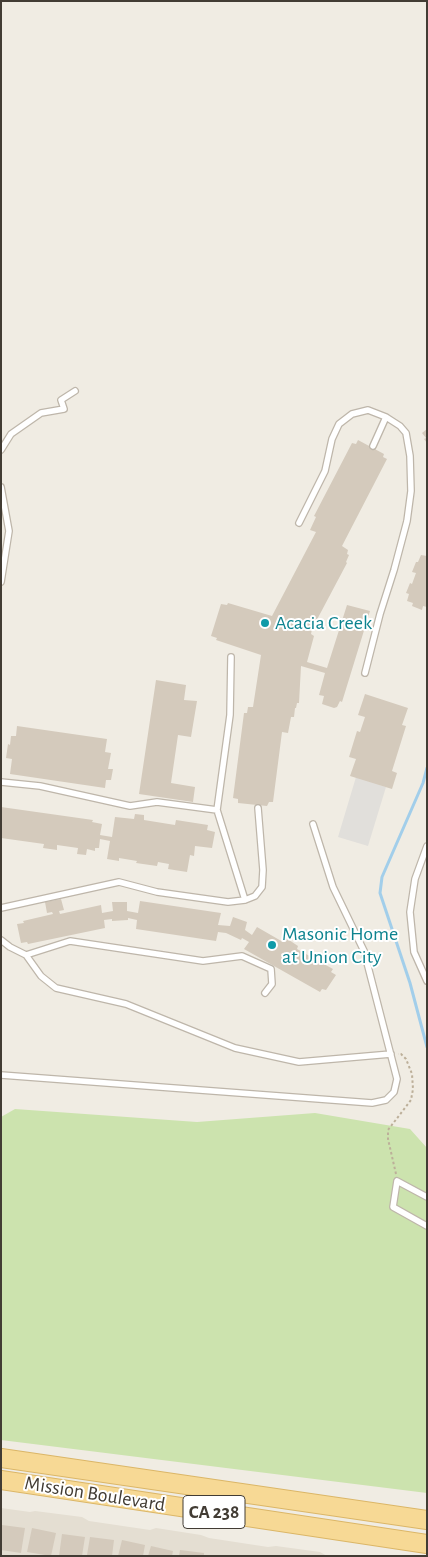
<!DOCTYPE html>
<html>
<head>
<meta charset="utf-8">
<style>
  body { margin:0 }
  #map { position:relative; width:428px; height:1557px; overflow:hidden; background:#f0ece3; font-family:"Alegreya Sans",sans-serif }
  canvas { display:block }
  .frame { position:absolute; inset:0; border:2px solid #423c34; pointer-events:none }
</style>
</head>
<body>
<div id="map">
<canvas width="428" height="1557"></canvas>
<div class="frame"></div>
</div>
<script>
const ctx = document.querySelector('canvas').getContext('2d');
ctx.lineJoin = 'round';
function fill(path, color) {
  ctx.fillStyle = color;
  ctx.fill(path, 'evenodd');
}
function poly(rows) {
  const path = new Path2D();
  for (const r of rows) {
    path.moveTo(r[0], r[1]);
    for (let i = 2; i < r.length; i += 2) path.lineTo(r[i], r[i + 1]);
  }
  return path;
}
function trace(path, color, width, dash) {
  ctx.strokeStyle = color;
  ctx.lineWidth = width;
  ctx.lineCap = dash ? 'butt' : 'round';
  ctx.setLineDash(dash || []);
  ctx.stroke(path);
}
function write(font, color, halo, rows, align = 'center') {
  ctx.font = font + ' "Alegreya Sans",sans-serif';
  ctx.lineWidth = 4;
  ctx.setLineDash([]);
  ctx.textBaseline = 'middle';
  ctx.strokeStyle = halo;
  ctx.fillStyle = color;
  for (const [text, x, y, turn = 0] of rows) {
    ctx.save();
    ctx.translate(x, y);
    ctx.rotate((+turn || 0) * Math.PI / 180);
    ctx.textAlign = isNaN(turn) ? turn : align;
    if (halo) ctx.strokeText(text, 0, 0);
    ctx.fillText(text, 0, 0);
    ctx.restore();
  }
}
fill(poly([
  [1,1508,30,1512,35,1511,82,1517,89,1521,150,1530,156,1528,201,1535,209,1538,268,1547,276,1546,320,1552,327,1556,1,1556]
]), '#e4ded2');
fill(poly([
  [15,1109,197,1122,315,1113,410,1129,427,1148,427,1493,1,1440,1,1117]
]), '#cce3ae');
fill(poly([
  [356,777,386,787,368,846,338,837]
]), '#e1dfdb');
trace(poly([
  [427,768,423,783,382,877,380,893,410,983,427,1047]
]), '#a2ceea', 3);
fill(poly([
  [427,429,427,443,424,439,426,438,422,433],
  [358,440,384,454,383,457,387,459,342,546,348,550,347,554,349,555,346,562,347,563,312,629,311,634,314,636,307,662,327,668,347,605,370,611,342,702,340,701,337,707,334,708,322,704,324,696,319,695,325,673,301,666,299,703,297,703,296,708,295,708,294,717,291,717,288,733,282,732,273,802,269,802,267,806,238,803,238,799,233,798,244,713,247,713,248,707,253,707,261,655,216,640,217,638,211,636,221,604,227,605,228,603,272,616,316,532,310,530,316,517,314,516,352,443,356,444],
  [421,555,427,556,427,607,423,606,422,610,412,606,413,603,407,601,409,594,406,593,410,583,412,584,416,573,412,572,416,562,418,562],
  [156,680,186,685,184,700,197,701,191,737,178,735,171,783,195,787,193,802,139,794],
  [365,694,408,708,402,725,406,726,392,771,397,773,392,789,350,776,356,759,349,757,357,731,360,732,365,717,358,715],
  [17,726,107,739,105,752,111,753,108,769,113,769,111,780,106,780,105,788,10,774,12,759,6,758,8,744,10,745,11,736,16,736],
  [1,807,93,820,92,822,102,824,100,835,112,837,115,817,134,819,135,814,144,815,144,820,175,825,176,820,208,825,207,830,215,832,212,848,195,846,194,856,190,855,187,872,168,869,169,864,158,862,157,866,136,863,137,861,119,858,119,861,107,859,110,841,100,839,99,848,95,848,95,851,87,849,86,855,77,854,78,848,57,845,57,850,43,848,44,844,1,838],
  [61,899,64,910,59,911,60,914,101,905,102,913,113,911,112,902,127,902,127,911,138,913,140,901,221,913,218,925,230,926,233,917,247,922,245,930,252,935,257,927,283,942,286,938,298,946,297,949,333,969,331,972,336,975,326,990,322,989,320,992,244,949,249,942,242,938,241,940,226,933,218,932,216,941,136,929,137,920,128,918,128,920,112,921,112,919,104,920,105,928,28,944,27,942,21,943,17,924,24,923,23,921,53,914,52,912,47,913,45,902],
  [2,1525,25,1528,21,1553,1,1550],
  [32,1528,56,1533,51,1556,27,1552],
  [62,1534,85,1537,82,1556,59,1556],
  [90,1537,114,1540,112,1556,87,1555],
  [122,1540,145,1545,143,1556,118,1556],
  [151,1546,173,1551,172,1556,148,1556],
  [180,1550,204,1553,204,1556,179,1556]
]), '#d4cabc');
const lane = poly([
  [373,446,386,417],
  [1,450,11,434,41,413,64,409,61,400,75,391],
  [1,487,9,531,1,582],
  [299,523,325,471,332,439,339,424,352,414,368,410,386,417,400,426,406,433,410,456,411,491,407,521,394,570,380,614,365,673],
  [1,782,40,786,130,806,157,802,217,810,245,900],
  [217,810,230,715,231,657],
  [427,846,415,879,410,912,414,952,427,981],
  [1,908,119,882,157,892,228,902,245,900,255,896,262,887,263,870,258,808],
  [1,940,10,947,26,955,70,941,203,961,242,956,271,969,272,984,265,993],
  [26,955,41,976,56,988,126,1004,235,1048,299,1062,391,1054],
  [1,1075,372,1103,386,1100,394,1092,397,1079,364,951,333,887,313,824],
  [427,1197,397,1181,393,1207,427,1226]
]);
const primary = poly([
  [1,1458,427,1520],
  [1,1480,427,1544]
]);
trace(lane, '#beb6aa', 8);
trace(primary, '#dbb667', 20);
trace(poly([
  [396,1174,388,1139,388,1130,411,1100,413,1089,412,1074,406,1059,401,1054,398,1054]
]), '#bcaf99', 2, [2.5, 2.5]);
trace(lane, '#fff', 5.5);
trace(primary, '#f7d995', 18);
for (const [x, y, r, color] of [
  [265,623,5,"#0f9aa8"],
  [272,945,5,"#0f9aa8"]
]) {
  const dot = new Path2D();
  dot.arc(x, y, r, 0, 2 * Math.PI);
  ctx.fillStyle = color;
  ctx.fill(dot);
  trace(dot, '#fff', 2);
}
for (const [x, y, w] of [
  [214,1512,62]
]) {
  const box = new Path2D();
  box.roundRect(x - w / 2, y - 16.5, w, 33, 4);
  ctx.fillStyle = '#fff';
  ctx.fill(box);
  trace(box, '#423c34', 1);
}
write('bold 19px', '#423c34', null, [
  ["CA 238",214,1512]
]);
write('20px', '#0d838f', '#fff', [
  ["Acacia Creek",275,623],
  ["Masonic Home",282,934],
  ["at Union City",282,957]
], 'left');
write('20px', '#423c34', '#fff', [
  ["Mission Boulevard",95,1494,9]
]);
</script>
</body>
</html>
